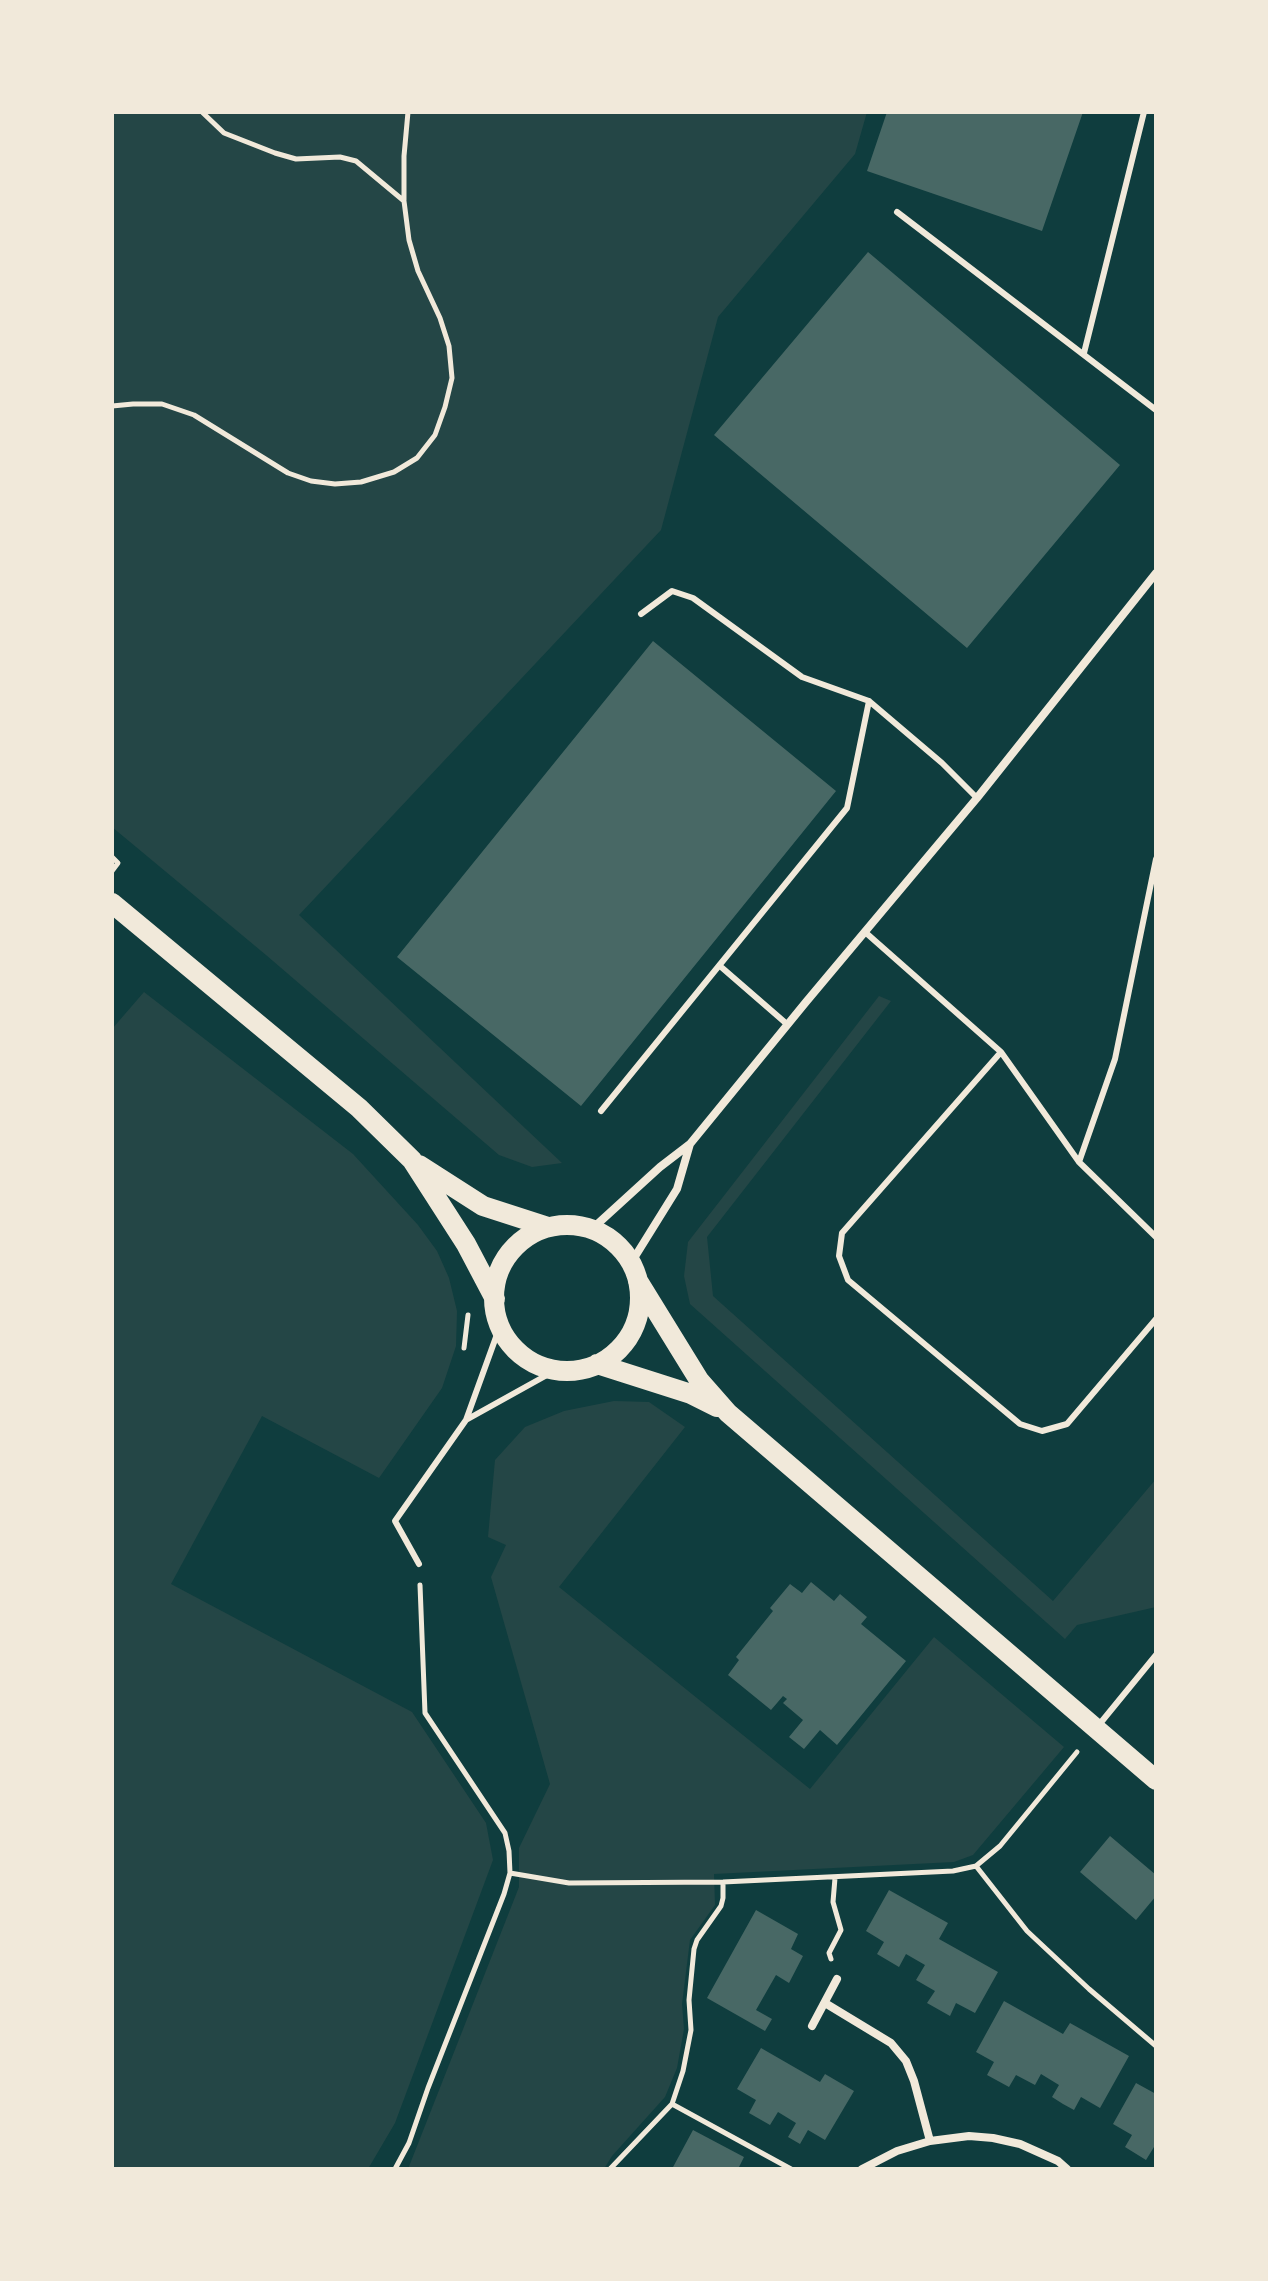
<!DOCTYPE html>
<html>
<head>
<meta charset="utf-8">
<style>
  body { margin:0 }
  #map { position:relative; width:1268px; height:2281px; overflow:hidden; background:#0f3d3e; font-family:Barlow,sans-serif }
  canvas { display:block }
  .frame { position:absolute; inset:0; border:114px solid #f1e9da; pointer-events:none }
</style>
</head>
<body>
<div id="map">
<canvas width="1268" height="2281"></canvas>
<div class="frame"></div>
</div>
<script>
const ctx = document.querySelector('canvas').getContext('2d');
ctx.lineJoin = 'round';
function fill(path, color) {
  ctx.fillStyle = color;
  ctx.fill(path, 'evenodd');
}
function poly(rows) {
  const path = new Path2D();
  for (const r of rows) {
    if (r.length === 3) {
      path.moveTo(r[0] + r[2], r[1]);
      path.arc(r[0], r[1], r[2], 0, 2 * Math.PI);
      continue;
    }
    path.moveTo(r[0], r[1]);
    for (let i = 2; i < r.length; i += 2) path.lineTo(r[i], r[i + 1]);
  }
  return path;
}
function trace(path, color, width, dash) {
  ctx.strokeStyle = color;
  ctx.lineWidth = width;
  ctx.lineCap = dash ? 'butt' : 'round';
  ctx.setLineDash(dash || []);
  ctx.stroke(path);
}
fill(poly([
  [112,112,867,112,855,154,718,317,661,530,299,915,562,1163,532,1167,499,1155,266,955,112,827],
  [144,992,353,1154,418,1225,437,1251,449,1278,457,1311,456,1346,442,1388,379,1478,262,1416,171,1584,412,1712,486,1823,493,1860,395,2123,368,2169,112,2169,112,1029],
  [879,996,891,1001,707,1237,713,1296,1053,1601,1156,1479,1156,1607,1077,1625,1065,1639,690,1304,684,1276,688,1242],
  [614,1401,649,1402,685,1427,559,1587,810,1789,934,1637,1064,1747,973,1855,954,1862,714,1874,715,1905,690,1940,682,2004,684,2029,677,2068,665,2097,612,2156,604,2169,408,2169,519,1887,519,1848,550,1784,491,1577,506,1545,488,1537,495,1460,525,1427,564,1411]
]), '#244646');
fill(poly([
  [887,112,1083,112,1042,231,867,171],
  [868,252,1120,465,967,648,714,435],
  [653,641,836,791,581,1106,397,957],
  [811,1582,834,1601,840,1594,867,1617,861,1624,906,1661,837,1745,820,1730,804,1749,789,1737,803,1720,783,1703,787,1699,783,1696,771,1710,728,1675,739,1660,736,1657,773,1611,770,1608,790,1584,802,1593],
  [1110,1836,1156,1875,1156,1896,1136,1920,1080,1872],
  [889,1890,948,1923,939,1939,998,1972,975,2013,956,2003,950,2016,927,2003,935,1991,916,1980,925,1965,906,1954,899,1967,877,1954,884,1942,866,1931],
  [756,1910,798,1934,791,1949,803,1956,789,1983,776,1975,756,2010,772,2019,765,2031,707,1998],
  [1004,2001,1063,2034,1070,2023,1129,2056,1100,2108,1081,2097,1074,2110,1063,2104,1052,2097,1059,2085,1041,2074,1035,2085,1016,2075,1009,2087,987,2075,994,2062,976,2052],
  [761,2048,820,2082,825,2074,854,2091,825,2140,808,2130,800,2144,788,2137,796,2123,778,2112,770,2125,749,2113,756,2100,737,2089],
  [1136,2083,1156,2094,1156,2148,1154,2147,1146,2160,1125,2147,1132,2135,1113,2124],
  [693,2130,744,2157,738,2169,672,2169]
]), '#486865');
trace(poly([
  [404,200,404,156,408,112],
  [112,406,133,404,162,404,194,415,288,473,311,481,335,484,361,482,394,472,417,458,435,435,445,407,452,378,449,346,440,318,418,271,409,240,404,201,356,161,340,157,296,159,275,153,224,133,202,112],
  [112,857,118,863,112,871],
  [464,1348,468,1315],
  [976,1866,1027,1931,1089,1989,1156,2046],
  [510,1873,569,1883,723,1882,953,1871,976,1866,1000,1846,1077,1752],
  [831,1959,829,1953,841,1930,833,1902,835,1878],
  [672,2104,683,2071,691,2030,689,2000,694,1949,697,1940,721,1906,723,1898,723,1882],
  [395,2169,409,2143,428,2088,504,1894,510,1873,509,1851,505,1833,425,1713,420,1585],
  [610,2169,672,2104,791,2169]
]), '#f1e9da', 5);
trace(poly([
  [897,212,1156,410],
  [1084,353,1144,112],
  [641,614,672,591,693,598,802,677,869,701,942,763,977,798],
  [865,932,1001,1052,1079,1162,1156,1237],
  [720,966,788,1025],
  [1001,1052,842,1233,839,1256,848,1280,1020,1424,1042,1431,1067,1424,1156,1319],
  [601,1111,847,808,869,701],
  [1079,1162,1115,1059,1156,859],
  [466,1420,556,1370],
  [419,1564,395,1521,466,1420,500,1326],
  [1098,1726,1156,1655]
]), '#f1e9da', 6);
trace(poly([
  [592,1229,660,1167,690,1144,806,1002,977,798,1156,573],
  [631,1263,677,1189,690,1144],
  [825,2003,891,2043,906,2061,914,2081,930,2141],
  [812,2026,837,1979],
  [862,2169,897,2151,930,2141,969,2136,993,2138,1020,2144,1058,2161,1067,2169]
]), '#f1e9da', 8);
trace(poly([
  [112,903,359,1108,412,1160,466,1244,495,1299],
  [419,1165,483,1206,548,1227],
  [567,1298,73],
  [638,1281,699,1380,728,1413,1156,1780],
  [597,1364,691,1394,717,1407]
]), '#f1e9da', 20);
</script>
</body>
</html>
